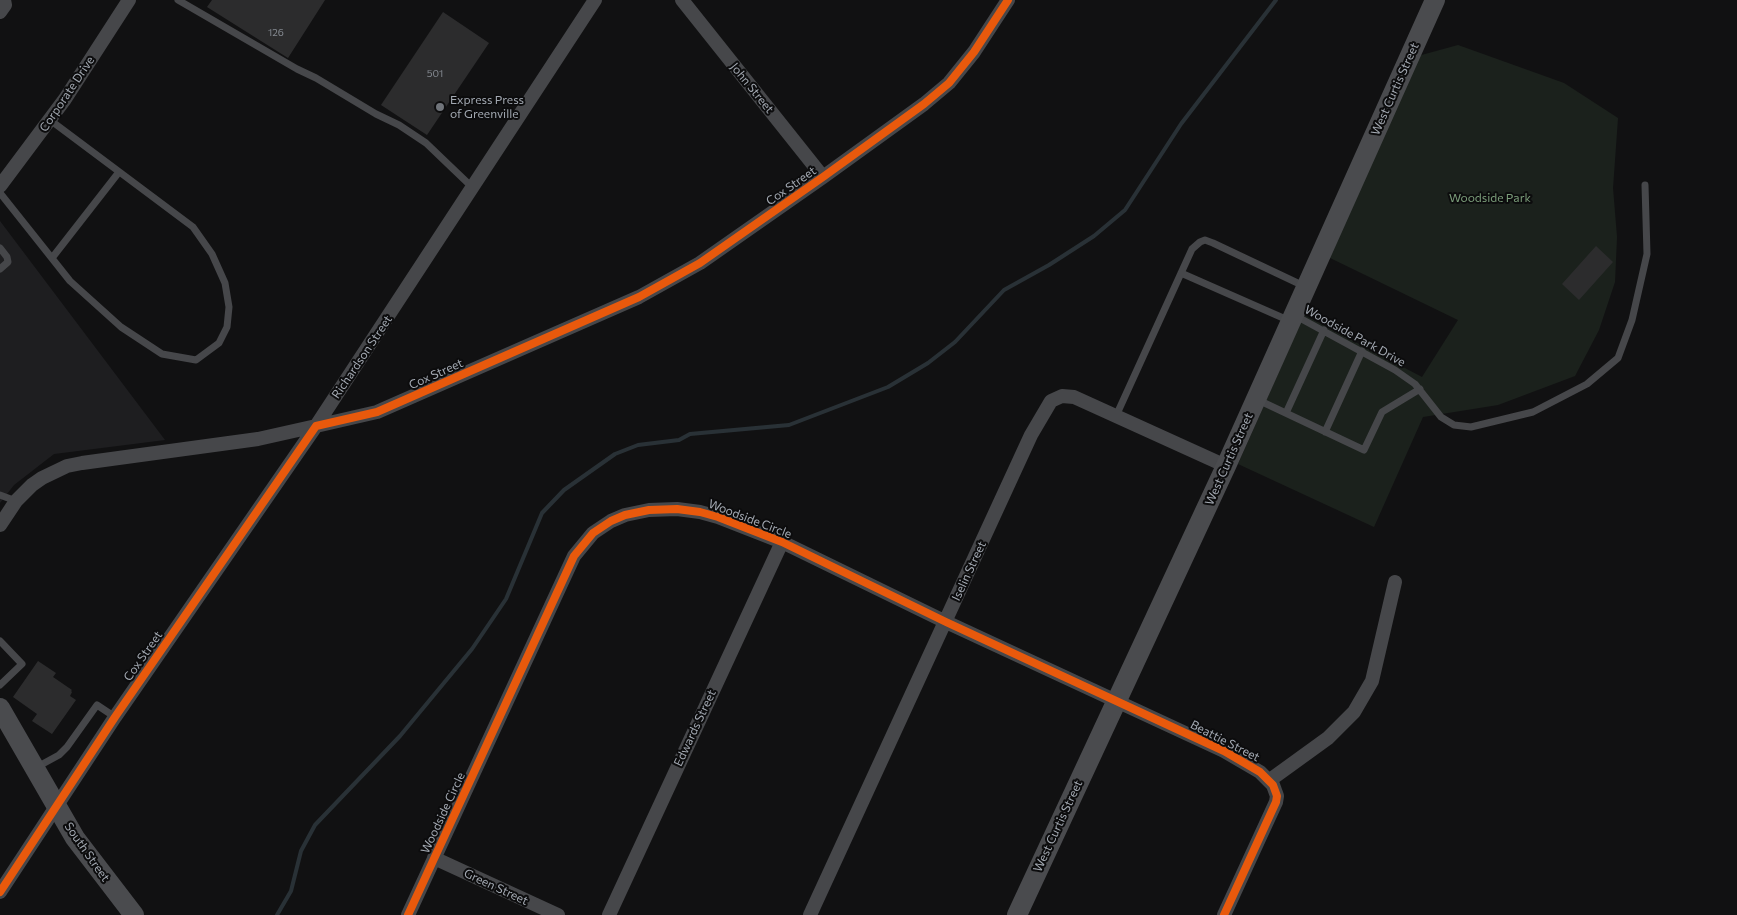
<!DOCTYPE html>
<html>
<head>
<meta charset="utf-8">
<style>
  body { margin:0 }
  canvas { display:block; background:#111112 }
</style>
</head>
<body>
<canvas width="1737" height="915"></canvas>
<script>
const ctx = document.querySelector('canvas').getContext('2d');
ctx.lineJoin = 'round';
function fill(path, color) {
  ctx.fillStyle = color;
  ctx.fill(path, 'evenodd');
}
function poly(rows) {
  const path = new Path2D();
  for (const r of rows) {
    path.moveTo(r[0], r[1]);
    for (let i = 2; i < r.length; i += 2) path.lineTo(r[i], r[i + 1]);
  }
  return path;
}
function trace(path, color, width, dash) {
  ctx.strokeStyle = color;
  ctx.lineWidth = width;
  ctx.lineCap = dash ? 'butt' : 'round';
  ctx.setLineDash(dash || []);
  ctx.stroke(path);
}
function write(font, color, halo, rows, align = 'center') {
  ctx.font = font + ' Commissioner,sans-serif';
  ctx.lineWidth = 4;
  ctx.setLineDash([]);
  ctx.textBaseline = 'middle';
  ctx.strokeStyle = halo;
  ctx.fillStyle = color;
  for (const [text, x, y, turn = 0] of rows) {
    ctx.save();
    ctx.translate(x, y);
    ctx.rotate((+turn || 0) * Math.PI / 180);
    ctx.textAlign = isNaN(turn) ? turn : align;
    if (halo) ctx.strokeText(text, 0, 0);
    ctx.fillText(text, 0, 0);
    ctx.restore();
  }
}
fill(poly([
  [0,221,165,440,54,454,14,485,0,503]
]), '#1e1e20');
fill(poly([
  [1458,45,1564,83,1618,118,1613,188,1617,237,1615,282,1599,330,1575,376,1498,405,1423,417,1374,527,1238,464,1304,315,1422,377,1458,320,1328,257,1418,56]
]), '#1b211c');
trace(poly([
  [277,915,291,891,301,851,315,825,400,736,472,649,506,599,542,513,564,490,615,454,638,445,679,440,690,434,789,425,888,387,928,363,955,342,1004,290,1049,265,1094,236,1125,210,1181,124,1276,0]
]), '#293136', 4);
fill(poly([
  [212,0,325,0,288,58,207,7],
  [443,12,489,43,427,135,381,105],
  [1596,246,1613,262,1579,300,1562,284],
  [38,661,56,673,53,677,72,690,71,691,72,692,70,696,76,700,52,734,32,721,37,714,13,697]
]), '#2c2c2d');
trace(poly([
  [178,0,297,69,316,78,376,114,399,125,426,143,473,188],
  [0,193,70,281,121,327,162,354,196,360,219,343,227,327,229,307,225,283,212,254,193,227,50,120],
  [0,248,7,257,8,262,0,269],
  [52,258,119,172],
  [1181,273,1290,321],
  [1296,316,1395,370,1415,384,1441,417,1454,425,1471,427,1533,412,1587,384,1618,358,1632,320,1647,254,1645,185],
  [1256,399,1364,450,1382,412,1420,389],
  [1286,413,1324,330],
  [1116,416,1192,249,1200,242,1205,240,1213,243,1306,287],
  [1325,432,1362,351],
  [0,495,16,501],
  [0,641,22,664,0,685],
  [37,767,59,755,67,747,97,705,115,717]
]), '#46474a', 7);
trace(poly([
  [682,0,823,177],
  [0,12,5,5,4,0],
  [0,186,65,99,129,0],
  [0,525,16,501,32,485,42,478,67,466,82,463,258,439,316,426,595,0],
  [1270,780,1328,738,1354,712,1372,681,1395,582],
  [434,858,558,915],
  [0,892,115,717,316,426,377,412,639,297,700,263,823,177,924,104,949,83,974,52,1008,0],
  [408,915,574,556,593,533,611,521,625,515,649,510,677,509,700,512,718,517,782,542,946,622,1224,751,1260,772,1273,785,1277,796,1276,802,1224,915],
  [609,915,782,542],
  [810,915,1031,435,1051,401,1062,396,1074,397,1226,466]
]), '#46474a', 14);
trace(poly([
  [0,708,75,838,134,915],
  [1017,915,1226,466,1435,0]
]), '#4a4b4e', 20);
trace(poly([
  [0,892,115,717,316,426,377,412,639,297,700,263,823,177,924,104,949,83,974,52,1008,0],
  [408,915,574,556,593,533,611,521,625,515,649,510,677,509,700,512,718,517,782,542,946,622,1224,751,1260,772,1273,785,1277,796,1276,802,1224,915]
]), '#e8590c', 8);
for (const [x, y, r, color] of [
  [440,107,5,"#70747a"]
]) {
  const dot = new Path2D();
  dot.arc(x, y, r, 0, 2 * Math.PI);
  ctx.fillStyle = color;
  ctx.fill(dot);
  trace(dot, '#0c0c0d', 2);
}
write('10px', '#858a91', null, [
  ["126",276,33],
  ["501",435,74]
]);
write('12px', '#a3a9b2', '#0c0c0d', [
  ["John Street",752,88,51],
  ["West Curtis Street",1395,89,-66],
  ["Corporate Drive",67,94,-56],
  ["Cox Street",791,186,-35],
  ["Woodside Park Drive",1355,336,29],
  ["Richardson Street",362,357,-56],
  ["Cox Street",436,374,-24],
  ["West Curtis Street",1229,459,-66],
  ["Woodside Circle",750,519,21],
  ["Iselin Street",969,571,-65],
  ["Cox Street",143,656,-55],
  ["Edwards Street",695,728,-65],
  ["Beattie Street",1225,741,27],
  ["Woodside Circle",443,813,-65],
  ["West Curtis Street",1058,826,-65],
  ["South Street",87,852,55],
  ["Green Street",496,887,25]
]);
write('12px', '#a3a9b2', '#0c0c0d', [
  ["Express Press",450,100],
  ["of Greenville",450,114]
], 'left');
write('12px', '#7b9d7a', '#0c0c0d', [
  ["Woodside Park",1490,198]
]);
</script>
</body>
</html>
